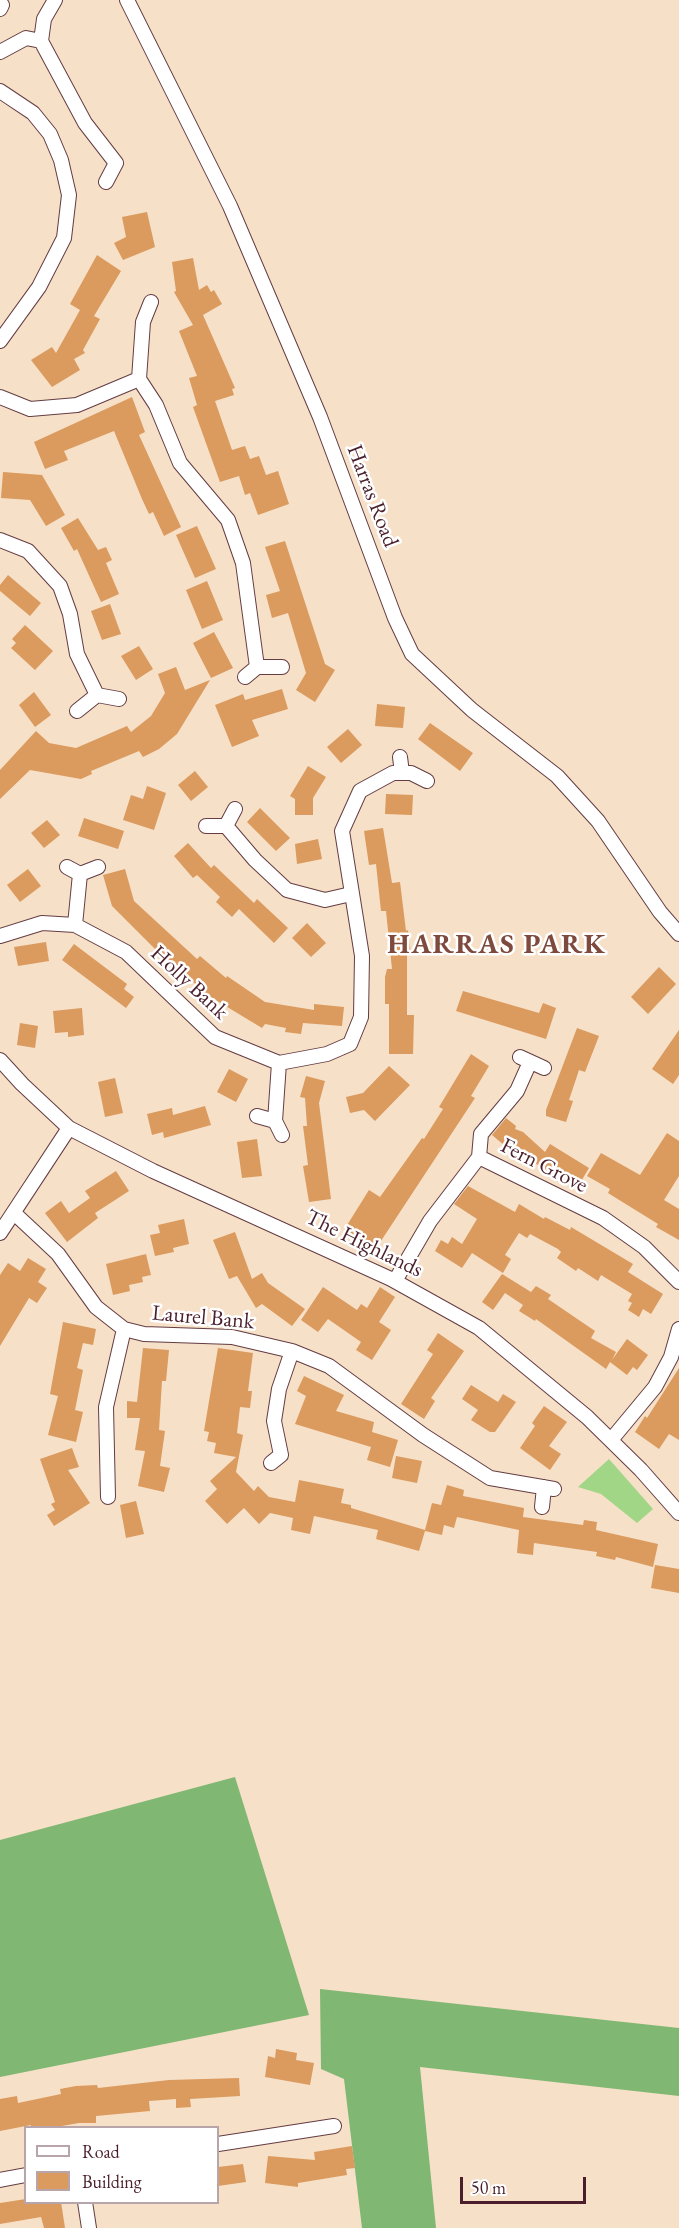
<!DOCTYPE html>
<html>
<head>
<meta charset="utf-8">
<style>
  body { margin:0 }
  #map { position:relative; width:679px; height:2228px; overflow:hidden; background:#f6e0c7; font-family:"EB Garamond",serif }
  canvas { display:block }
  .legend { position:absolute; left:24px; top:2126px; width:195px; height:78px; box-sizing:border-box; background:#fff; border:2px solid #b7a5aa; margin:0; padding:8px 10px; list-style:none; font-size:18px; color:#4a1f2b }
  .legend li { display:flex; align-items:center; gap:12px; height:30px }
  .legend b { width:30px; border:2px solid #b7a5aa }
  .scale { position:absolute; left:460px; top:2177px; width:126px; height:27px; box-sizing:border-box; border:3px solid #4a1f2b; border-top:0; padding-left:8px; font-size:18px; line-height:21px; white-space:nowrap; color:#4a1f2b; -webkit-text-stroke:4px #fff; paint-order:stroke }
</style>
</head>
<body>
<div id="map">
<canvas width="679" height="2228"></canvas>
<ul class="legend">
<li><b style="height:8px;background:#fff"></b>Road</li>
<li><b style="height:16px;background:#db9a5e"></b>Building</li>
</ul>
<div class="scale">50 m</div>
</div>
<script>
const ctx = document.querySelector('canvas').getContext('2d');
ctx.lineJoin = 'round';
function fill(path, color) {
  ctx.fillStyle = color;
  ctx.fill(path, 'evenodd');
}
function poly(rows) {
  const path = new Path2D();
  for (const r of rows) {
    path.moveTo(r[0], r[1]);
    for (let i = 2; i < r.length; i += 2) path.lineTo(r[i], r[i + 1]);
  }
  return path;
}
function trace(path, color, width, dash) {
  ctx.strokeStyle = color;
  ctx.lineWidth = width;
  ctx.lineCap = dash ? 'butt' : 'round';
  ctx.setLineDash(dash || []);
  ctx.stroke(path);
}
function write(font, color, halo, rows, align = 'center') {
  ctx.font = font + ' "EB Garamond",serif';
  ctx.lineWidth = 5;
  ctx.setLineDash([]);
  ctx.textBaseline = 'middle';
  ctx.strokeStyle = halo;
  ctx.fillStyle = color;
  for (const [text, x, y, turn = 0] of rows) {
    ctx.save();
    ctx.translate(x, y);
    ctx.rotate((+turn || 0) * Math.PI / 180);
    ctx.textAlign = isNaN(turn) ? turn : align;
    if (halo) ctx.strokeText(text, 0, 0);
    ctx.fillText(text, 0, 0);
    ctx.restore();
  }
}
fill(poly([
  [609,1459,653,1509,637,1523,601,1494,578,1487]
]), '#a1d686');
fill(poly([
  [235,1777,309,2015,0,2077,0,1840],
  [320,1989,679,2028,679,2096,420,2067,436,2228,362,2228,344,2079,321,2069]
]), '#80b773');
fill(poly([
  [147,212,155,247,123,260,114,243,126,237,122,217],
  [97,255,121,271,94,316,100,319,83,350,85,353,74,359,80,370,52,387,31,360,52,347,56,353,80,310,70,304],
  [193,258,199,290,207,285,211,292,214,290,222,304,203,315,235,388,232,389,234,395,215,401,232,450,245,446,250,459,259,456,266,475,278,471,289,504,258,515,250,493,245,495,239,476,220,482,193,407,197,405,189,378,197,376,179,331,193,325,174,292,176,291,172,262],
  [132,397,145,432,139,435,181,527,164,536,153,512,149,514,142,499,114,431,64,451,68,460,45,469,34,442],
  [3,472,42,475,65,515,46,526,30,500,1,498],
  [78,518,98,550,106,547,112,560,106,563,119,594,101,602,77,549,74,551,61,528],
  [197,526,216,569,195,578,176,535],
  [285,541,325,664,335,670,315,702,296,690,306,673,288,613,272,618,266,595,280,591,265,547],
  [8,575,41,603,30,616,0,591,0,585],
  [207,581,223,620,202,629,186,590],
  [110,604,121,634,102,640,91,611],
  [25,625,53,651,35,670,11,648,16,643,12,639],
  [214,632,233,668,211,678,193,643],
  [139,646,153,669,136,680,121,656],
  [176,667,185,690,210,680,177,734,159,749,143,757,139,751,91,771,92,774,81,779,30,770,0,799,0,770,36,731,49,743,76,748,127,726,131,732,151,716,165,693,158,674],
  [282,689,288,709,252,720,259,736,232,747,215,705,243,694,245,700],
  [34,692,51,715,35,727,19,705],
  [377,704,405,707,403,728,375,726],
  [430,723,473,753,460,771,418,739],
  [348,729,362,745,341,763,327,747],
  [308,766,326,777,313,798,313,815,295,815,295,799,290,796],
  [195,771,208,787,191,801,178,785],
  [147,786,166,793,154,830,123,820,131,795,143,799],
  [386,794,413,795,412,815,385,814],
  [260,808,290,838,276,851,247,822],
  [84,818,124,831,118,849,78,836],
  [47,820,60,835,44,848,31,833],
  [383,828,392,883,400,882,406,931,408,930,411,954,407,954,407,1015,414,1015,413,1054,389,1054,389,1004,385,1004,385,977,387,969,392,969,386,911,381,911,376,864,369,865,364,831],
  [318,839,322,859,297,864,295,844],
  [188,843,211,868,214,865,254,903,257,899,288,928,274,943,239,909,232,917,216,902,220,897,197,875,193,878,174,856],
  [28,869,41,886,20,902,7,885],
  [125,869,134,901,197,959,200,956,226,978,227,976,265,1002,314,1010,314,1004,344,1007,342,1026,303,1023,301,1034,285,1032,286,1028,265,1024,262,1028,209,996,155,949,112,906,103,875],
  [307,923,326,943,311,957,292,938],
  [46,942,49,961,18,966,14,947],
  [74,944,127,984,124,989,134,997,126,1008,62,960],
  [659,967,676,984,648,1014,631,997],
  [463,991,539,1013,543,1003,556,1008,546,1039,456,1011],
  [82,1008,84,1035,68,1037,68,1032,55,1033,53,1011],
  [20,1023,38,1026,35,1048,17,1045],
  [577,1028,599,1036,585,1072,579,1070,569,1100,573,1101,566,1122,546,1116,546,1110],
  [679,1030,679,1075,673,1084,652,1069],
  [471,1054,489,1066,471,1096,475,1098,375,1250,344,1230,369,1190,380,1197,422,1138,424,1139,443,1109,439,1107],
  [389,1066,410,1085,375,1121,364,1110,350,1113,346,1097,363,1093],
  [229,1069,248,1079,236,1102,217,1092],
  [306,1076,325,1081,319,1103,331,1199,309,1202,303,1166,308,1165,303,1126,307,1126,305,1098,300,1097],
  [115,1078,123,1113,105,1117,98,1082],
  [205,1106,211,1125,164,1138,163,1132,152,1135,147,1114,172,1108,173,1115],
  [506,1118,516,1126,515,1129,523,1132,545,1152,550,1144,589,1168,580,1183,558,1169,554,1175,519,1153,517,1156,492,1135],
  [667,1133,679,1141,679,1176,664,1200,679,1209,679,1240,656,1227,658,1224,608,1193,610,1189,587,1176,601,1153,640,1175],
  [257,1139,262,1176,242,1178,237,1142],
  [116,1171,129,1191,95,1213,98,1218,67,1242,45,1213,61,1201,69,1213,90,1198,85,1191],
  [468,1186,515,1212,519,1204,544,1219,545,1217,570,1230,571,1227,633,1264,628,1272,663,1294,651,1314,643,1309,639,1317,628,1310,632,1303,628,1301,632,1294,601,1275,598,1281,578,1268,576,1271,557,1258,561,1252,558,1249,530,1234,527,1238,519,1233,505,1255,511,1259,503,1273,472,1253,462,1268,435,1251,441,1240,448,1244,452,1237,462,1244,477,1219,454,1204],
  [184,1219,189,1244,173,1248,174,1252,155,1256,150,1235,160,1233,158,1225],
  [235,1232,252,1279,262,1273,268,1283,305,1309,292,1326,262,1304,256,1308,237,1276,229,1279,213,1240],
  [146,1254,151,1275,142,1277,143,1282,129,1285,130,1291,113,1295,106,1264],
  [28,1258,46,1269,38,1282,47,1288,37,1303,29,1298,0,1346,0,1275,8,1263,20,1271],
  [502,1274,531,1292,536,1286,551,1295,548,1299,595,1331,591,1338,616,1352,612,1360,627,1339,648,1355,637,1370,633,1367,627,1375,610,1362,606,1369,536,1319,535,1321,519,1311,523,1305,505,1293,493,1310,482,1302],
  [323,1287,357,1310,361,1304,367,1308,380,1287,395,1297,379,1322,391,1330,372,1360,356,1350,361,1342,328,1319,318,1332,301,1320],
  [63,1322,96,1329,93,1345,83,1343,77,1368,83,1370,75,1410,83,1412,76,1442,48,1435,58,1396,50,1394],
  [438,1333,464,1351,431,1398,435,1401,424,1419,401,1404,433,1354,427,1350],
  [143,1348,169,1350,166,1381,162,1381,159,1430,165,1431,160,1466,170,1468,164,1492,138,1486,145,1451,135,1450,140,1418,127,1418,127,1401,137,1402],
  [218,1348,253,1353,248,1391,252,1391,250,1408,240,1407,237,1433,243,1435,236,1472,254,1491,258,1486,269,1497,295,1502,299,1480,344,1489,341,1503,351,1505,351,1508,425,1530,432,1503,441,1505,447,1485,464,1490,463,1496,524,1508,523,1517,583,1525,584,1520,597,1522,596,1530,658,1544,653,1567,616,1557,615,1560,596,1556,597,1552,534,1543,533,1555,517,1553,519,1530,457,1517,454,1528,444,1525,442,1535,425,1531,419,1551,376,1539,378,1530,314,1516,310,1534,291,1530,293,1518,270,1513,259,1524,244,1508,227,1524,205,1501,217,1489,210,1481,236,1457,214,1453,216,1443,207,1441,209,1432,204,1431],
  [679,1368,679,1440,669,1434,659,1449,635,1432,645,1416,647,1418],
  [304,1376,344,1395,336,1411,374,1422,372,1432,398,1440,390,1467,367,1460,371,1447,295,1424,306,1396,297,1391],
  [471,1385,498,1402,503,1394,516,1402,495,1432,490,1432,471,1420,478,1410,462,1399],
  [544,1406,567,1422,549,1446,561,1454,550,1470,520,1448,535,1426,532,1423],
  [72,1448,79,1467,68,1470,90,1503,54,1526,47,1515,55,1510,51,1504,55,1502,40,1459],
  [396,1456,422,1461,417,1483,392,1478],
  [136,1501,144,1534,126,1538,120,1505],
  [655,1565,679,1569,679,1593,651,1588],
  [276,2049,297,2053,296,2060,314,2063,310,2085,265,2077,268,2056,275,2058],
  [239,2078,240,2096,190,2099,191,2107,176,2108,176,2099,149,2101,150,2111,96,2116,96,2123,79,2123,56,2127,31,2127,31,2125,0,2131,0,2099,17,2096,18,2103,61,2094,60,2089,76,2086,97,2085,98,2088,169,2080],
  [352,2146,355,2168,346,2169,347,2175,298,2183,298,2187,265,2183,268,2156,315,2160,314,2152],
  [243,2164,246,2182,218,2186,218,2167],
  [26,2199,26,2202,61,2202,65,2228,44,2228,41,2217,0,2224,0,2203]
]), '#db9a5e');
const minor = poly([
  [127,0,230,206,320,417,395,618,412,654,472,710,557,776,598,821,660,912,679,934],
  [0,9,2,5],
  [41,41,44,19,55,0],
  [0,52,26,38,41,41,85,123,116,163,106,182],
  [0,91,33,113,50,134,61,160,69,195,64,238,39,287,0,341],
  [139,379,143,322,151,302],
  [0,397,30,409,77,405,139,379,156,405,180,463,228,520,243,563,257,667,282,667],
  [0,540,28,551,60,586,70,614,77,654,97,695,119,699],
  [245,677,257,667],
  [77,711,97,695],
  [400,757,402,773],
  [206,826,226,826,255,860,287,890,325,900,351,894],
  [226,826,235,809],
  [67,867,80,874,98,867],
  [75,925,80,874],
  [0,936,42,923,75,925,126,952,215,1037,279,1063,327,1054,350,1044,361,1017,362,956,342,831,360,791,393,773,411,773,427,781],
  [520,1057,544,1068],
  [0,1060,22,1084,69,1128,153,1171,391,1279,479,1328,587,1417,641,1470,679,1513],
  [279,1063,275,1121,282,1135],
  [257,1116,275,1121],
  [479,1157,603,1218,644,1247,679,1282],
  [479,1157,481,1134,517,1091,530,1062],
  [14,1213,58,1254,96,1307,124,1329,144,1334,232,1337,292,1351,329,1366,423,1435,490,1478,554,1489],
  [0,1233,69,1128],
  [395,1281,430,1221,479,1157],
  [611,1440,655,1387,671,1357,679,1329],
  [271,1463,281,1455,274,1421,279,1389,292,1351],
  [108,1497,106,1407,124,1329],
  [542,1507,544,1487],
  [218,2144,334,2126],
  [0,2180,26,2175],
  [85,2202,89,2228]
]);
trace(minor, '#643c42', 16);
trace(minor, '#fff', 14);
write('22px', '#4a1f2b', '#fff', [
  ["Harras Road",372,496,69],
  ["Holly Bank",189,983,43],
  ["Fern Grove",544,1166,27],
  ["The Highlands",364,1244,26],
  ["Laurel Bank",203,1318,5]
]);
ctx.letterSpacing = '1.5px';
write('bold 28px', '#7d4a3d', '#fff', [
  ["HARRAS PARK",497,945]
]);
ctx.letterSpacing = '0px';
</script>
</body>
</html>
